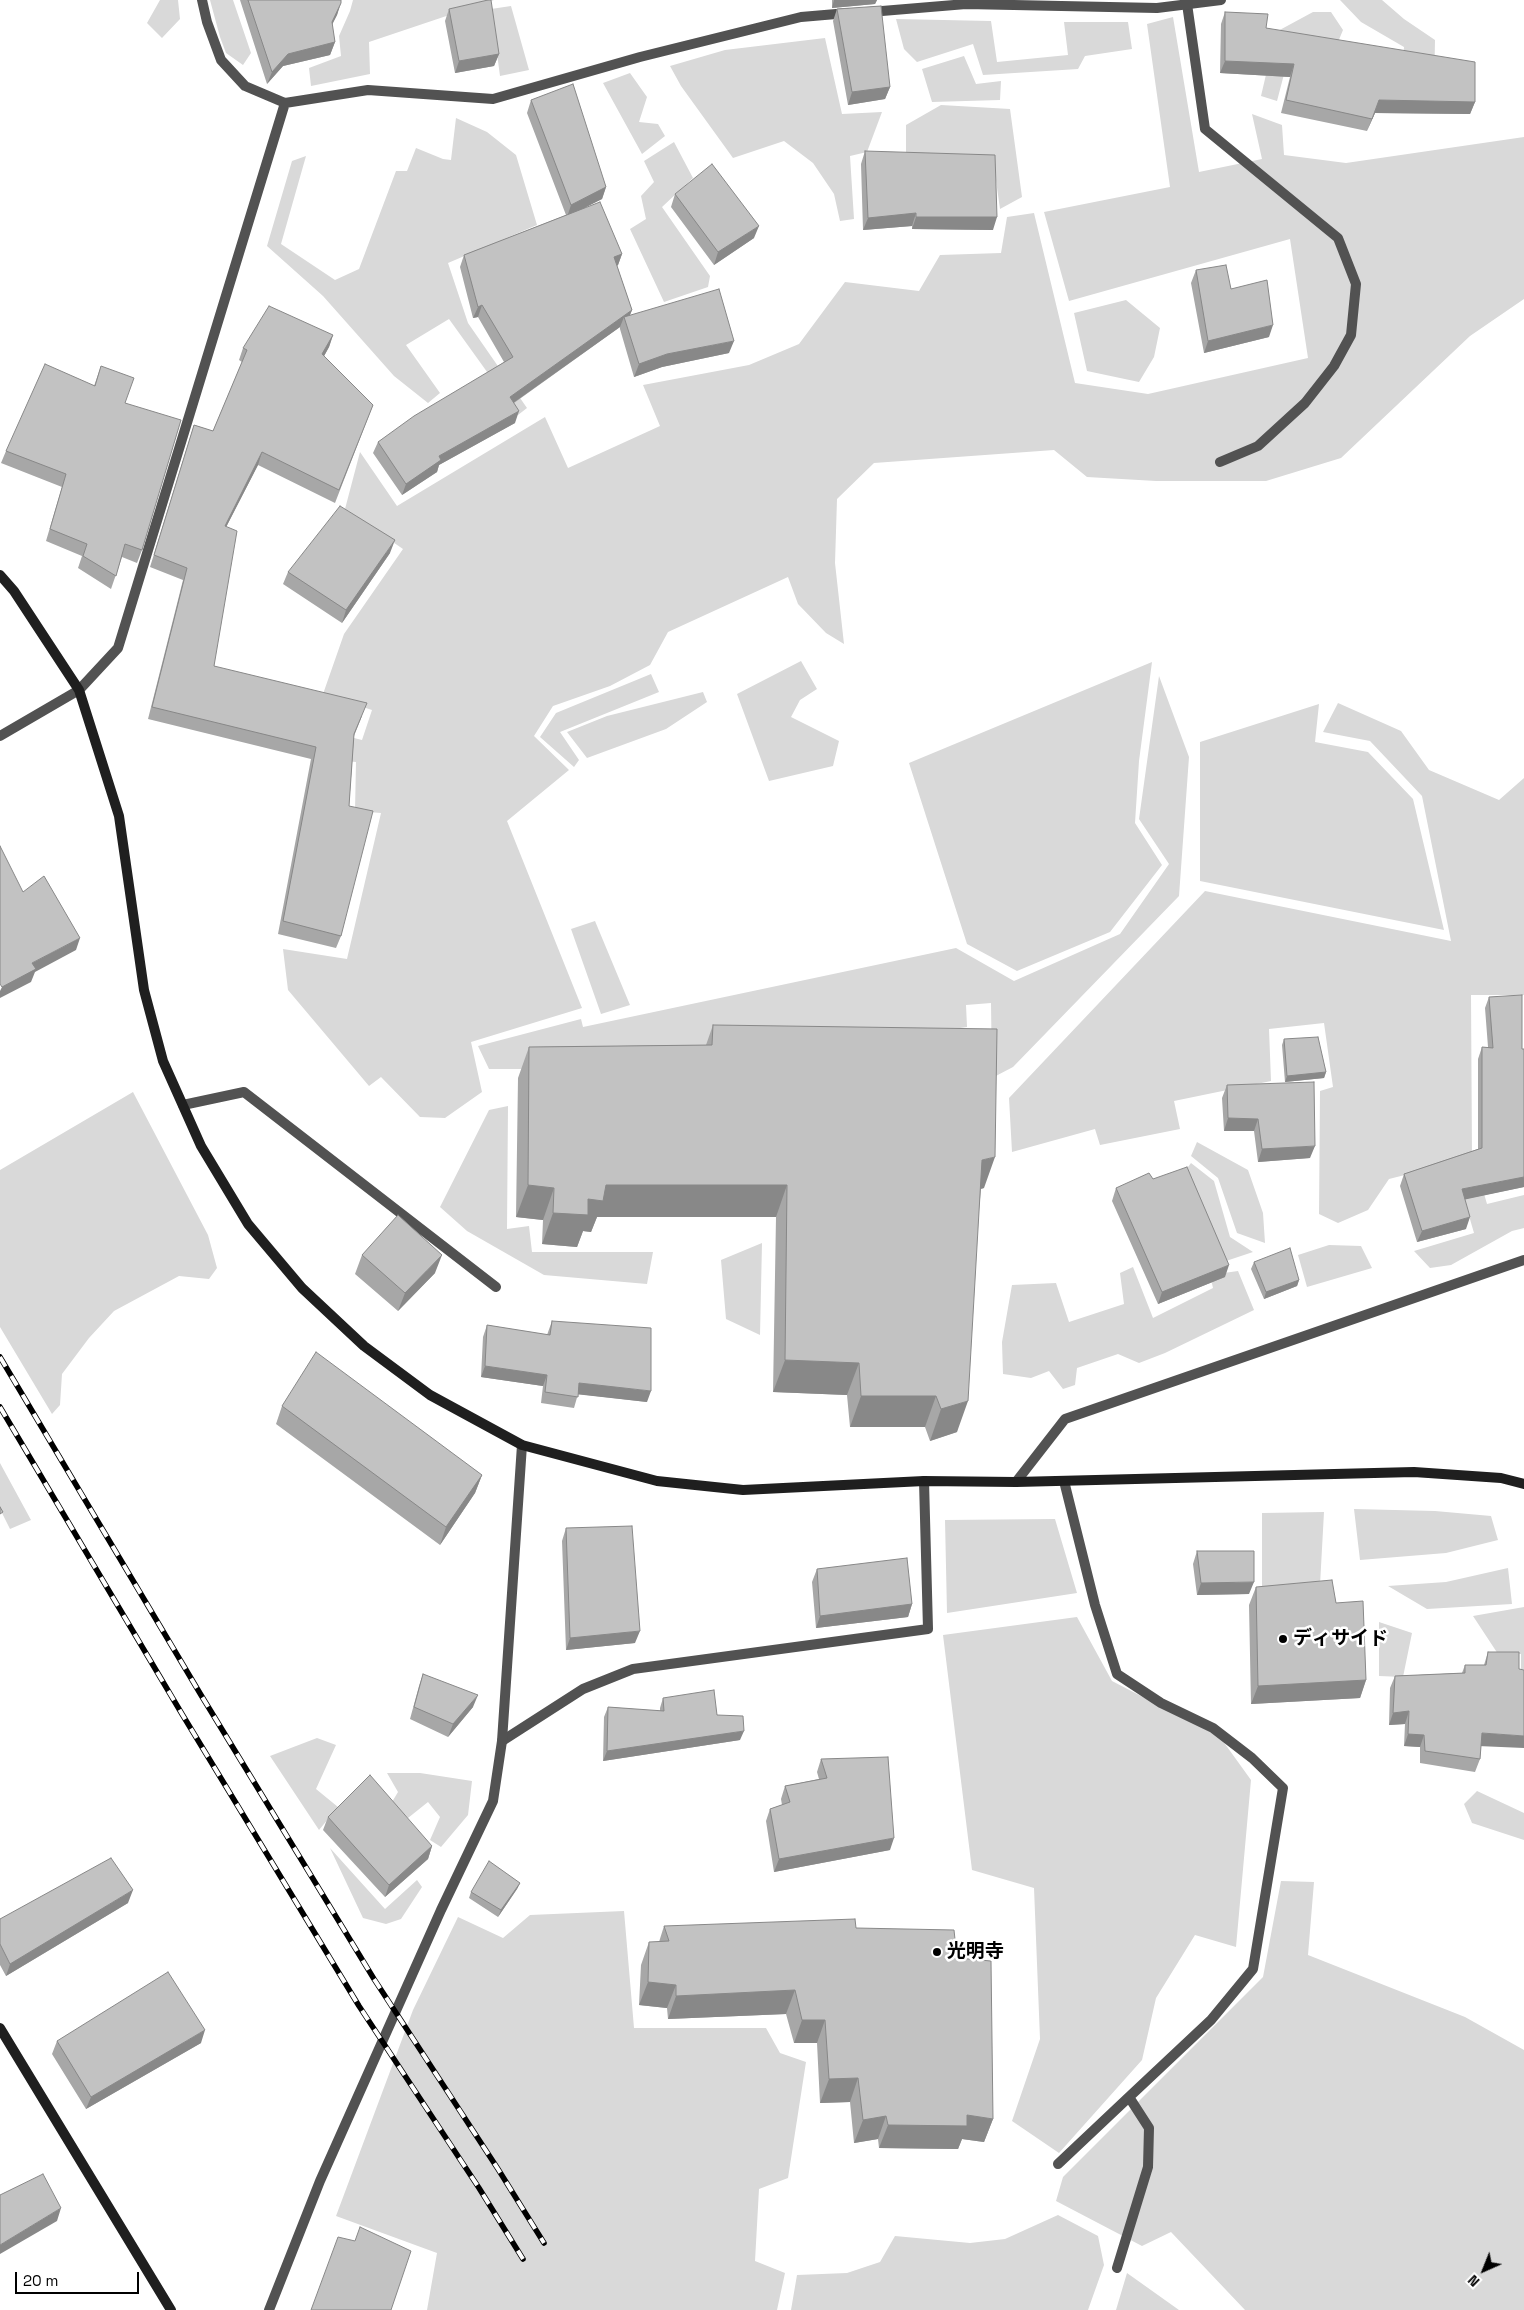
<!DOCTYPE html>
<html>
<head>
<meta charset="utf-8">
<style>
  body { margin:0 }
  #map { position:relative; width:1524px; height:2310px; overflow:hidden; background:#fff; font-family:"Space Grotesk",sans-serif }
  canvas { display:block }
  .north { position:absolute; left:1459px; top:2245px; width:50px; height:50px; -webkit-text-stroke:4px #fff; paint-order:stroke; rotate:224deg; font-size:14px; font-weight:700; line-height:20px; text-align:center; color:#000 }
  .north::after { content:''; display:block; margin:auto; width:18px; height:22px; background:#000; clip-path:polygon(50% 0,100% 100%,50% 72%,0 100%) }
  .scale { position:absolute; left:15px; top:2272px; width:124px; height:22px; box-sizing:border-box; border:2px solid #000; border-top:0; padding-left:6px; font-size:15px; line-height:18px; white-space:nowrap; color:#000; -webkit-text-stroke:4px #fff; paint-order:stroke }
</style>
</head>
<body>
<div id="map">
<canvas width="1524" height="2310"></canvas>
<div class="north">N</div>
<div class="scale">20 m</div>
</div>
<script>
const ctx = document.querySelector('canvas').getContext('2d');
ctx.lineJoin = 'round';
function fill(path, color) {
  ctx.fillStyle = color;
  ctx.fill(path, 'evenodd');
}
function poly(rows) {
  const path = new Path2D();
  for (const r of rows) {
    path.moveTo(r[0], r[1]);
    for (let i = 2; i < r.length; i += 2) path.lineTo(r[i], r[i + 1]);
  }
  return path;
}
function trace(path, color, width, dash) {
  ctx.strokeStyle = color;
  ctx.lineWidth = width;
  ctx.lineCap = dash ? 'butt' : 'round';
  ctx.setLineDash(dash || []);
  ctx.stroke(path);
}
function write(font, color, halo, rows, align = 'center') {
  ctx.font = font + ' "Space Grotesk","Noto Sans JP",sans-serif';
  ctx.lineWidth = 5;
  ctx.setLineDash([]);
  ctx.textBaseline = 'middle';
  ctx.strokeStyle = halo;
  ctx.fillStyle = color;
  for (const [text, x, y, turn = 0] of rows) {
    ctx.save();
    ctx.translate(x, y);
    ctx.rotate((+turn || 0) * Math.PI / 180);
    ctx.textAlign = isNaN(turn) ? turn : align;
    if (halo) ctx.strokeText(text, 0, 0);
    ctx.fillText(text, 0, 0);
    ctx.restore();
  }
}
fill(poly([
  [160,0,178,0,180,19,162,38,147,23],
  [210,0,233,0,251,53,243,65,226,53,220,37],
  [353,0,494,0,369,42,370,74,311,86,309,68,341,56,339,36,350,11],
  [1340,0,1382,0,1404,19,1435,40,1434,93,1400,92,1404,47,1361,22],
  [511,6,529,70,500,76,491,9],
  [1313,12,1331,12,1343,30,1338,42,1293,40,1277,101,1261,96,1276,32],
  [1173,17,1199,172,1262,159,1252,114,1282,125,1284,155,1346,163,1524,137,1524,299,1470,336,1341,458,1266,481,1156,481,1087,477,1054,450,874,463,837,499,835,563,844,644,826,633,798,604,788,577,668,632,650,665,610,686,553,706,534,736,569,770,507,821,582,1008,471,1042,482,1092,445,1118,420,1117,381,1077,369,1086,288,990,283,949,347,959,381,813,355,811,356,762,313,758,322,730,362,740,372,710,323,694,344,634,403,549,345,509,360,452,397,506,545,417,568,468,660,426,643,385,749,365,799,344,845,282,919,291,940,255,1001,253,1007,217,1034,213,1075,383,1148,394,1308,358,1290,239,1069,301,1044,212,1170,187,1147,24],
  [896,19,991,21,997,62,1068,55,1064,22,1128,22,1132,49,1085,56,1078,69,983,75,973,44,917,62,904,49],
  [825,38,842,114,882,112,867,152,850,156,854,219,840,221,834,194,813,163,784,141,733,158,681,86,670,66,725,50],
  [964,56,976,84,1001,81,1000,100,932,102,922,69],
  [630,73,647,97,639,122,658,124,665,136,642,154,603,83],
  [941,105,1010,109,1022,197,1000,209,993,159,906,155,906,125],
  [456,118,487,132,516,155,537,225,448,263,468,323,527,408,518,415,449,319,406,345,440,393,428,403,394,376,323,296,267,246,292,161,306,156,281,244,335,280,359,269,396,171,407,171,416,148,443,159,451,160],
  [674,142,693,178,662,207,710,276,708,287,664,302,630,229,646,219,641,196,654,182,644,161],
  [1126,300,1160,328,1154,357,1139,382,1087,371,1074,313],
  [801,661,817,689,800,700,791,717,839,741,833,766,769,781,737,694],
  [1152,662,1139,761,1135,823,1162,865,1110,932,1017,971,967,944,909,763],
  [651,674,659,692,560,732,579,760,574,767,540,737,556,713],
  [1159,676,1189,757,1179,896,1013,1067,992,1078,991,1003,966,1005,967,1027,687,1069,489,1069,478,1046,581,1019,583,1027,956,948,1014,981,1120,934,1169,864,1139,819],
  [703,692,707,702,666,729,587,758,567,732,607,716],
  [1338,703,1401,731,1429,770,1499,800,1524,778,1524,995,1471,995,1472,1158,1389,1179,1368,1210,1338,1223,1319,1214,1320,1091,1333,1087,1324,1023,1269,1029,1271,1081,1174,1101,1180,1129,1100,1145,1095,1129,1012,1152,1009,1098,1205,891,1451,941,1422,796,1370,741,1323,732],
  [1319,704,1315,742,1368,752,1413,799,1444,930,1200,881,1200,742],
  [595,921,630,1005,601,1014,571,929],
  [133,1092,208,1235,217,1268,209,1279,179,1276,114,1311,89,1338,62,1374,60,1405,52,1414,0,1327,0,1170],
  [508,1106,507,1229,529,1226,532,1252,653,1252,647,1284,544,1275,467,1231,440,1207,489,1110],
  [1197,1142,1248,1170,1263,1213,1265,1243,1237,1233,1218,1178,1191,1156],
  [1191,1163,1214,1181,1230,1237,1253,1252,1226,1261,1185,1171],
  [1476,1166,1487,1204,1524,1195,1524,1228,1512,1231,1451,1265,1430,1268,1414,1251,1474,1233,1456,1171],
  [762,1243,760,1335,726,1319,721,1260],
  [1329,1245,1361,1246,1372,1268,1307,1287,1298,1255],
  [1133,1267,1153,1318,1213,1288,1210,1275,1238,1271,1254,1310,1165,1353,1139,1363,1118,1354,1077,1368,1075,1385,1063,1389,1049,1371,1031,1378,1003,1374,1002,1342,1012,1285,1056,1283,1069,1322,1124,1304,1120,1273],
  [0,1463,31,1520,10,1529,0,1509],
  [1354,1509,1435,1511,1491,1516,1498,1540,1446,1553,1360,1560],
  [1324,1512,1320,1585,1262,1588,1262,1513],
  [1055,1519,1077,1593,947,1613,945,1520],
  [1508,1568,1512,1604,1427,1609,1388,1586,1446,1582],
  [1524,1607,1524,1669,1521,1669,1521,1654,1498,1654,1473,1616],
  [1077,1617,1112,1681,1220,1737,1251,1780,1236,1947,1195,1935,1156,1998,1142,2060,1059,2153,1012,2121,1040,2039,1034,1888,972,1870,943,1635],
  [1379,1622,1412,1633,1403,1677,1379,1676],
  [317,1738,336,1745,316,1789,338,1807,319,1830,270,1756],
  [387,1773,420,1773,472,1781,468,1815,441,1847,430,1840,440,1817,428,1802,408,1818,392,1802,398,1792],
  [1477,1791,1524,1813,1524,1840,1472,1823,1464,1804],
  [330,1848,385,1909,417,1880,422,1887,401,1919,386,1924,363,1918],
  [1281,1881,1314,1882,1308,1955,1465,2017,1524,2050,1524,2310,1245,2310,1171,2232,1142,2246,1056,2201,1063,2177,1263,1977],
  [624,1911,634,2028,766,2028,780,2053,806,2062,788,2178,759,2189,755,2261,785,2273,777,2310,427,2310,437,2253,336,2216,413,2010,458,1917,503,1938,530,1915],
  [1058,2215,1098,2236,1104,2265,1088,2310,791,2310,797,2275,847,2273,880,2262,895,2236,970,2243,1005,2239],
  [1127,2273,1179,2310,1116,2310]
]), '#d9d9d9');
trace(poly([
  [1187,4,1205,129,1338,238,1356,284,1351,335,1334,366,1305,403,1258,446,1220,462],
  [183,1105,244,1092,496,1287],
  [1064,1481,1095,1605,1117,1674,1161,1703,1213,1728,1252,1758,1283,1788,1253,1969,1211,2020,1129,2097,1149,2128,1148,2167,1117,2268],
  [502,1741,583,1689,633,1669,928,1629,924,1481],
  [1058,2164,1129,2097]
]), '#525252', 10);
trace(poly([
  [202,0,207,22,221,60,245,86,285,103,368,90,493,99,640,57,801,17,848,13],
  [870,12,966,4,1157,8,1221,0],
  [0,736,79,690,118,648,285,103],
  [1016,1482,1065,1419,1524,1260],
  [269,2310,320,2181,441,1910,493,1801,502,1741,522,1445]
]), '#525252', 10);
trace(poly([
  [0,575,14,591,79,690,119,816,144,990,163,1061,201,1146,248,1224,302,1288,364,1346,430,1395,522,1445,657,1481,743,1490,924,1481,1016,1482,1414,1472,1501,1478,1524,1484],
  [0,2028,171,2310]
]), '#1f1f1f', 10);
const rail = poly([
  [0,1357,201,1695,374,1979,498,2169,544,2243],
  [0,1407,182,1714,359,2006,479,2188,523,2259]
]);
trace(rail, '#000', 5.5);
trace(rail, '#fff', 4, [11]);
fill(poly([
  [240,0,341,0,337,15,332,25,335,42,330,55,283,66,267,84],
  [832,0,877,0,875,4,832,8],
  [449,9,499,54,494,66,455,73,445,21],
  [837,9,890,87,885,99,848,105,833,21],
  [1225,12,1266,28,1475,102,1470,114,1375,113,1367,131,1281,113,1290,77,1220,73,1221,24],
  [531,100,606,187,602,199,585,207,622,254,618,265,617,266,632,310,630,315,729,353,662,367,634,377,620,329,620,327,514,403,515,423,439,465,437,472,402,495,373,453,378,442,504,362,478,317,473,318,460,267,464,255,566,215,527,113],
  [865,151,993,230,912,229,912,226,863,230,861,164],
  [675,194,754,238,714,265,671,207],
  [1196,270,1231,289,1269,337,1204,353,1191,283],
  [333,335,329,347,324,356,373,405,335,503,258,465,226,527,214,666,362,716,354,736,349,806,341,936,336,948,278,934,311,759,148,719,183,580,150,567,194,425,213,431,242,362,239,360,243,348],
  [101,366,125,403,142,550,137,563,122,557,111,589,78,568,82,556,46,541,62,487,1,463,6,451,94,386],
  [390,553,342,623,283,584,288,572],
  [1489,997,1522,1049,1524,1049,1524,1187,1465,1199,1466,1229,1417,1242,1400,1186,1404,1174,1478,1149,1478,1059,1482,1047,1488,1047,1485,1008],
  [713,1025,984,1188,981,1189,957,1432,930,1441,925,1427,850,1427,847,1395,773,1392,776,1217,597,1217,591,1232,583,1231,577,1247,542,1244,543,1220,516,1217,518,1078,529,1047,706,1045],
  [1284,1039,1326,1072,1324,1078,1285,1082,1282,1045],
  [1227,1085,1310,1158,1258,1162,1254,1131,1224,1131,1222,1098],
  [1153,1179,1225,1277,1158,1304,1112,1201,1116,1188],
  [362,1255,435,1273,398,1311,355,1274],
  [1254,1262,1299,1280,1297,1286,1264,1299,1251,1269],
  [552,1321,647,1402,578,1394,574,1408,541,1403,543,1386,481,1377,483,1337,487,1325,547,1335],
  [282,1406,482,1475,475,1493,440,1545,276,1424],
  [566,1528,635,1643,566,1650,562,1541],
  [1197,1551,1249,1594,1197,1595,1193,1564],
  [817,1569,912,1604,908,1617,816,1628,812,1582],
  [1256,1587,1366,1680,1360,1698,1251,1704,1249,1605],
  [1488,1652,1480,1759,1475,1772,1420,1763,1420,1747,1404,1746,1405,1724,1389,1725,1390,1688,1395,1676,1462,1673,1465,1665,1484,1665],
  [423,1674,473,1707,448,1737,410,1719,419,1686],
  [663,1698,717,1715,740,1740,603,1761,604,1717,608,1707,660,1711,660,1708],
  [821,1759,890,1850,774,1872,766,1821,770,1809,782,1805,781,1799,785,1786,819,1779,817,1772],
  [328,1817,432,1846,428,1859,385,1897,323,1830],
  [520,1883,517,1889,498,1917,469,1898,471,1892],
  [128,1903,6,1976,0,1965,0,1919],
  [664,1926,856,1928,957,1958,993,2119,984,2142,962,2139,958,2149,879,2148,878,2139,854,2143,850,2102,820,2103,817,2043,794,2043,786,2014,668,2019,667,2008,639,2005,641,1965,649,1942,659,1942],
  [57,2041,201,2043,86,2109,52,2054]
]), '#a7a7a7');
fill(poly([
  [834,0,877,0,875,4,832,8],
  [341,3,337,15,327,34,332,22],
  [335,42,330,55,283,66,267,84,272,72,288,54],
  [499,54,494,66,455,73,459,61],
  [1225,61,1294,64,1290,77,1220,73],
  [890,87,885,99,848,105,852,92],
  [1379,100,1475,102,1470,114,1375,113,1367,131],
  [606,187,602,199,567,217,571,205],
  [916,213,912,226,863,230,868,218],
  [916,217,997,217,993,230,912,229],
  [759,226,754,238,714,265,718,252],
  [622,254,618,265,609,269,614,257],
  [482,305,478,317,473,318,478,307],
  [632,310,627,322,624,317,620,327,506,408,510,397],
  [1273,325,1269,337,1204,353,1208,341],
  [333,335,329,347,318,367,322,354],
  [734,341,729,353,662,367,634,377,639,364,667,354],
  [519,411,515,423,439,465,437,472,402,495,406,484,439,456],
  [262,452,258,465,220,539,225,526],
  [395,540,390,553,342,623,346,610],
  [80,938,76,950,35,972,31,982,0,998,0,991,2,987,32,963],
  [1326,1072,1324,1078,1285,1082,1287,1076],
  [1228,1118,1258,1119,1254,1131,1224,1131],
  [1315,1146,1310,1158,1258,1162,1262,1149],
  [995,1157,984,1188,971,1191,982,1160],
  [1524,1177,1524,1187,1458,1201,1462,1189],
  [528,1185,554,1188,543,1220,516,1217],
  [606,1185,787,1185,776,1217,597,1217,591,1232,583,1231,577,1247,542,1244,553,1213,588,1199],
  [1470,1217,1466,1229,1417,1242,1422,1231],
  [442,1255,435,1273,398,1311,405,1293],
  [1229,1265,1225,1277,1158,1304,1162,1292],
  [1299,1280,1297,1286,1264,1299,1266,1292],
  [785,1360,859,1363,847,1395,773,1392],
  [485,1366,547,1375,543,1386,481,1377],
  [579,1383,651,1391,647,1402,575,1394],
  [861,1396,936,1396,925,1427,850,1427],
  [968,1401,957,1432,930,1441,941,1409],
  [482,1475,475,1493,440,1545,446,1527],
  [1254,1582,1249,1594,1197,1595,1201,1583],
  [912,1604,908,1617,816,1628,820,1616],
  [640,1631,635,1643,566,1650,570,1638],
  [1366,1680,1360,1698,1251,1704,1258,1686],
  [478,1695,473,1707,448,1737,453,1724],
  [1409,1711,1405,1724,1389,1725,1393,1713],
  [744,1731,740,1740,603,1761,607,1751],
  [1482,1733,1524,1736,1524,1748,1478,1746],
  [1408,1734,1424,1735,1420,1747,1404,1746],
  [894,1838,890,1850,774,1872,779,1859],
  [432,1846,428,1859,385,1897,389,1885],
  [520,1883,517,1889,498,1917,501,1910],
  [133,1890,128,1903,6,1976,10,1964],
  [648,1982,676,1985,667,2008,639,2005],
  [795,1990,786,2014,668,2019,676,1996],
  [802,2020,825,2020,817,2043,794,2043],
  [205,2030,201,2043,86,2109,91,2097],
  [858,2078,850,2102,820,2103,829,2079],
  [967,2115,993,2119,984,2142,962,2139,958,2149,879,2148,888,2125],
  [886,2116,878,2139,854,2143,863,2120],
  [61,2208,57,2221,0,2254,0,2245]
]), '#888');
const building = poly([
  [248,0,341,0,341,3,332,22,335,42,288,54,272,72,248,0],
  [488,0,491,0,499,54,459,61,449,9,488,0],
  [881,6,890,87,852,92,837,9,881,6],
  [1225,12,1268,14,1266,28,1475,62,1475,102,1379,100,1372,119,1286,100,1294,64,1225,61,1225,12],
  [573,84,606,187,571,205,531,100,573,84],
  [865,151,995,155,997,217,916,217,916,213,868,218,865,151],
  [712,164,759,226,718,252,675,194,712,164],
  [600,202,622,254,614,257,632,310,510,397,519,411,439,456,441,460,406,484,378,442,414,416,513,357,482,305,478,307,464,255,600,202],
  [1226,265,1231,289,1267,280,1273,325,1208,341,1196,270,1226,265],
  [719,289,734,341,667,354,639,364,624,317,719,289],
  [269,306,333,335,322,354,373,405,339,490,262,452,225,526,237,531,214,666,367,703,354,734,349,806,373,811,341,936,283,921,316,747,152,707,187,568,154,555,194,425,213,431,247,350,243,348,269,306],
  [45,364,95,386,101,366,134,378,125,403,181,420,142,550,125,544,116,576,83,556,87,544,50,529,66,474,6,451,45,364],
  [340,506,395,540,346,610,288,572,340,506],
  [0,846,23,892,44,876,80,938,32,963,36,969,2,987,0,984,0,846],
  [1522,995,1522,1049,1524,1049,1524,1177,1462,1189,1470,1217,1422,1231,1404,1174,1482,1148,1482,1047,1493,1048,1489,997,1522,995],
  [713,1025,997,1029,995,1157,982,1160,968,1401,941,1409,936,1396,861,1396,859,1363,785,1360,787,1185,606,1185,603,1201,588,1199,588,1215,553,1213,554,1188,528,1185,529,1047,712,1045,713,1025],
  [1318,1037,1326,1072,1287,1076,1284,1039,1318,1037],
  [1314,1082,1315,1146,1262,1149,1258,1119,1228,1118,1227,1085,1314,1082],
  [1187,1167,1229,1265,1162,1292,1116,1188,1149,1173,1153,1179,1187,1167],
  [398,1215,442,1255,405,1293,362,1255,398,1215],
  [1290,1248,1299,1280,1266,1292,1254,1262,1290,1248],
  [552,1321,651,1328,651,1391,579,1383,578,1397,545,1392,547,1375,485,1366,487,1325,550,1335,552,1321],
  [316,1352,482,1475,446,1527,282,1406,316,1352],
  [0,1507,3,1512,0,1514,0,1507],
  [632,1526,640,1631,570,1638,566,1528,632,1526],
  [1197,1551,1254,1551,1254,1582,1201,1583,1197,1551],
  [907,1558,912,1604,820,1616,817,1569,907,1558],
  [1332,1580,1336,1603,1363,1601,1366,1680,1258,1686,1256,1587,1332,1580],
  [1488,1652,1519,1652,1519,1669,1524,1670,1524,1736,1482,1733,1480,1759,1425,1751,1424,1735,1408,1734,1409,1711,1393,1713,1395,1676,1465,1673,1465,1665,1486,1665,1488,1652],
  [423,1674,478,1695,453,1724,414,1707,423,1674],
  [714,1690,717,1715,743,1716,744,1731,607,1751,608,1707,664,1711,663,1698,714,1690],
  [888,1757,894,1838,779,1859,770,1809,790,1802,785,1786,827,1778,821,1759,888,1757],
  [370,1775,432,1846,389,1885,328,1817,370,1775],
  [111,1858,133,1890,10,1964,0,1944,0,1919,111,1858],
  [489,1861,520,1883,501,1910,471,1892,489,1861],
  [855,1919,856,1928,954,1930,957,1958,991,1961,993,2119,967,2115,967,2126,888,2125,886,2116,863,2120,858,2078,829,2079,825,2020,802,2020,795,1990,676,1996,676,1985,648,1982,649,1942,669,1941,664,1926,855,1919],
  [168,1972,205,2030,91,2097,57,2041,168,1972],
  [43,2174,61,2208,0,2245,0,2195,43,2174],
  [360,2227,411,2251,391,2310,311,2310,338,2237,355,2241,360,2227]
]);
fill(building, '#c2c2c2');
trace(building, '#888', 1);
for (const [x, y, r, color] of [
  [1283,1639,5,"#000"],
  [937,1952,5,"#000"]
]) {
  const dot = new Path2D();
  dot.arc(x, y, r, 0, 2 * Math.PI);
  ctx.fillStyle = color;
  ctx.fill(dot);
  trace(dot, '#fff', 2);
}
write('bold 19px', '#000', '#fff', [
  ["ディサイド",1293,1639],
  ["光明寺",947,1952]
], 'left');
</script>
</body>
</html>
